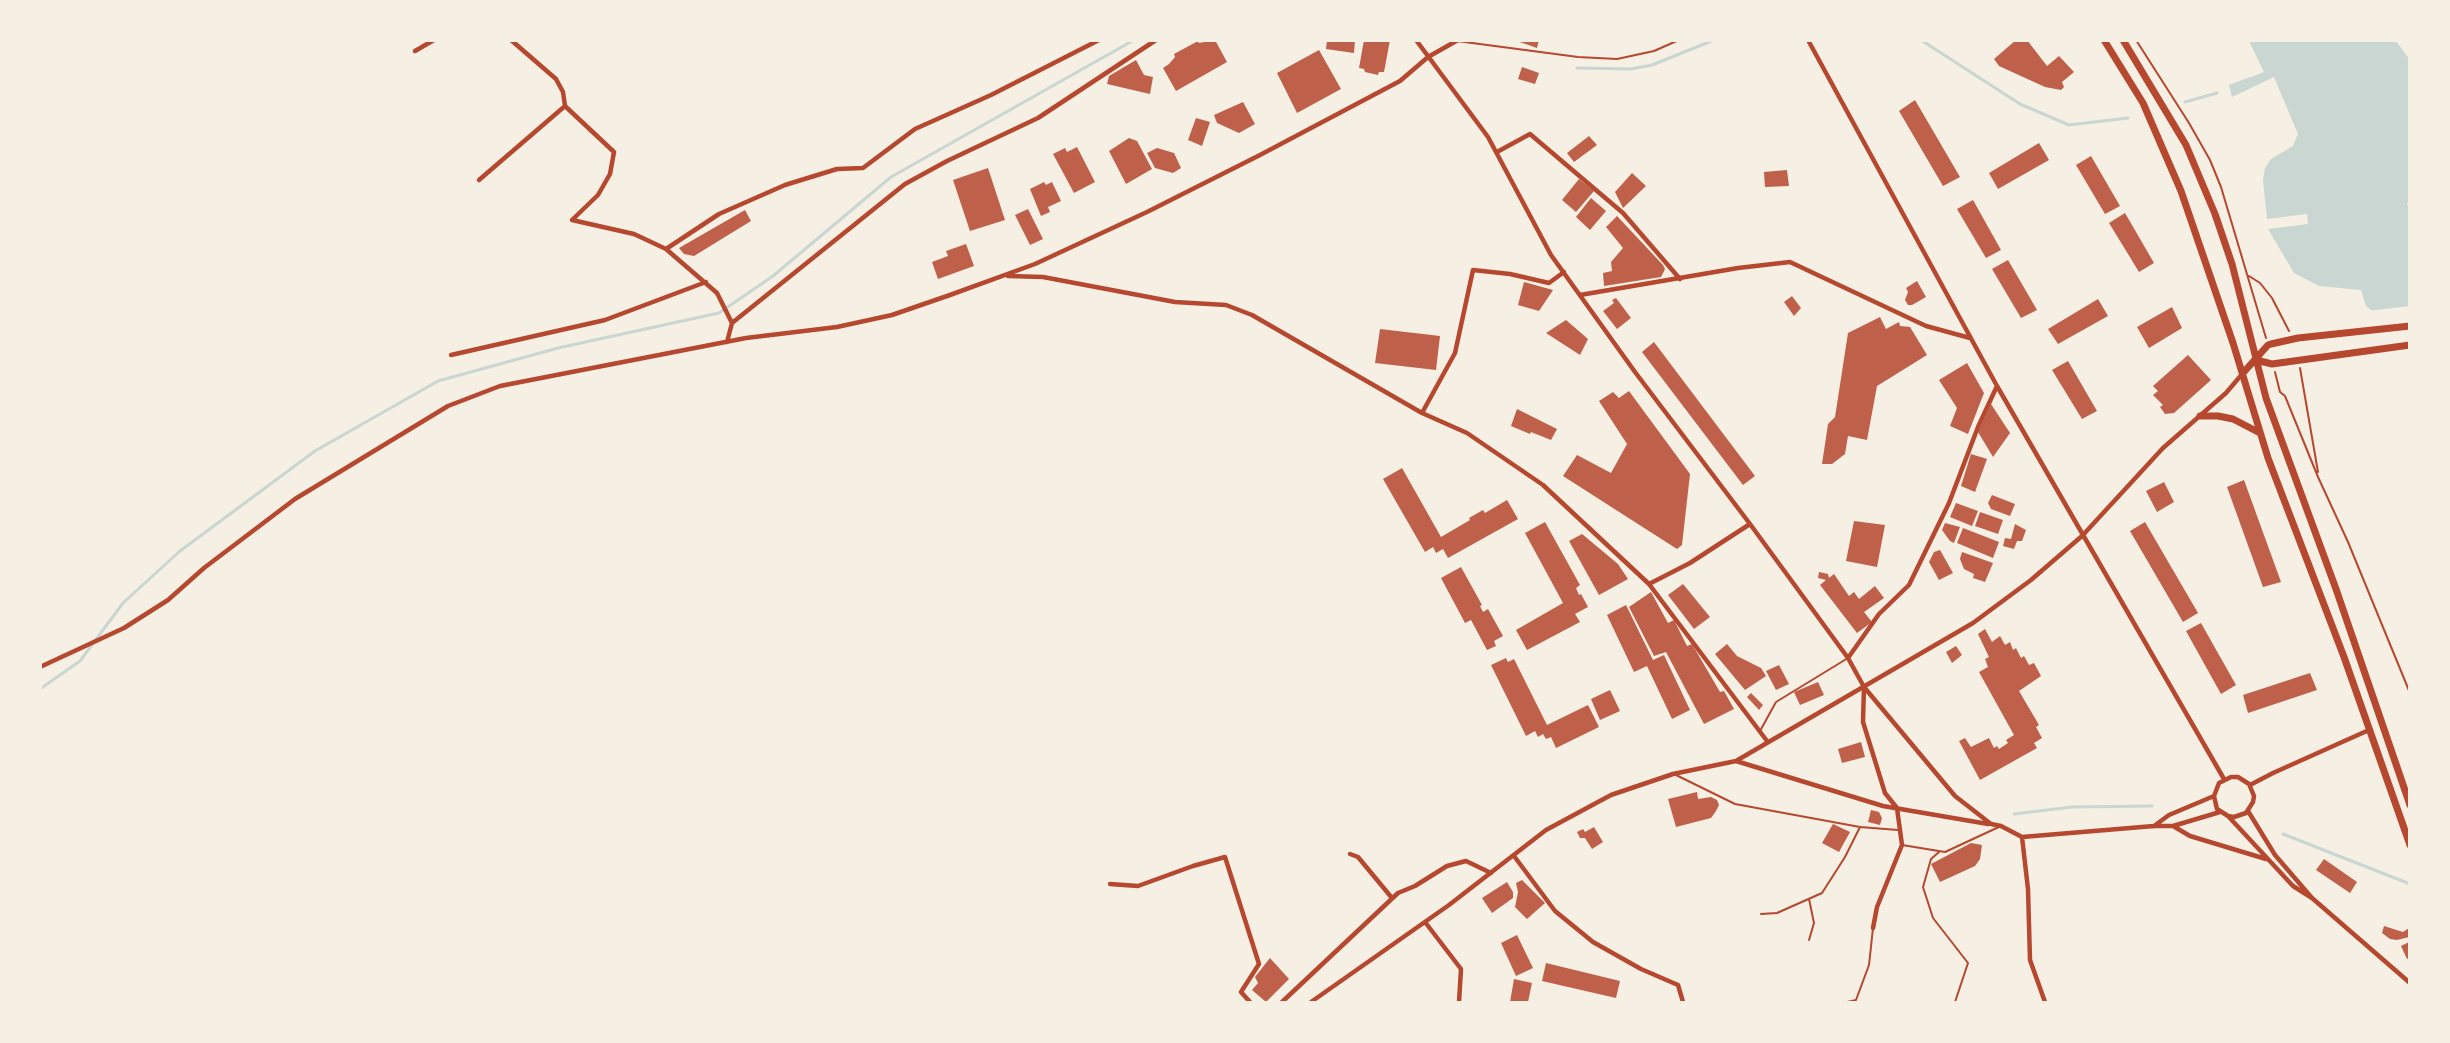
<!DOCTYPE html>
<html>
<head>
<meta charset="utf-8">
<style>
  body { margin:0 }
  #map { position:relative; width:2450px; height:1043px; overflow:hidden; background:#f6efe4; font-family:"Sofia Sans Condensed",sans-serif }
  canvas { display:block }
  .frame { position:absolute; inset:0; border:42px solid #f6efe4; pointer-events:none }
</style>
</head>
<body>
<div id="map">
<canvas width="2450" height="1043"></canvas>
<div class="frame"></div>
</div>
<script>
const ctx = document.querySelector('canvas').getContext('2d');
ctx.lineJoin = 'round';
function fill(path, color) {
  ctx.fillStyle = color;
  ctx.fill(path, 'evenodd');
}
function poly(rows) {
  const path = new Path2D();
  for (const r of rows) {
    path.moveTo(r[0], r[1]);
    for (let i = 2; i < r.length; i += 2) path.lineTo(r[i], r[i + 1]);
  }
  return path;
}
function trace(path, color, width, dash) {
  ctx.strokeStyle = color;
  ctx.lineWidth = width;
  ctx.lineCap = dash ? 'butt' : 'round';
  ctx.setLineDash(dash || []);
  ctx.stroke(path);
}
fill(poly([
  [2249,41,2396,41,2410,60,2410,202,2407,203,2410,213,2409,339,2366,306,2361,290,2319,286,2294,273,2268,229,2308,224,2307,214,2267,219,2263,180,2265,168,2271,159,2293,146,2298,134,2274,77,2232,97,2229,85,2264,72]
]), '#c9d6d2');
fill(poly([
  [2409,306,2410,342,2368,311]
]), '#f6efe4');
trace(poly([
  [1921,40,2020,104,2069,125,2128,118],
  [1577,68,1631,69,1652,65,1714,40],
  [2185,102,2217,93],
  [40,689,80,661,123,603,180,551,315,451,438,381,558,348,719,313,773,276,891,177,1134,40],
  [2014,814,2072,807,2152,806],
  [2283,834,2410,884]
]), '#c9d6d2', 3);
fill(poly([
  [1215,40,1227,62,1176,91,1163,68,1169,64,1175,57,1174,54,1198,41,1199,43],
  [1327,40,1355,40,1354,53,1326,49],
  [1364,40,1390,40,1384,72,1379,72,1378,75,1365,72,1364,69,1359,68],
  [1514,40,1539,40,1537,48],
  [2016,40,2027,40,2047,66,2059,56,2074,72,2062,82,2064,87,2061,90,2045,87,1999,66,1994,59],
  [1319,50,1341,89,1297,113,1277,73],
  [1136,60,1144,75,1153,77,1150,94,1107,84,1109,76],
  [1522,67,1539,73,1535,84,1518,79],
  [1915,100,1960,177,1943,186,1899,111],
  [1243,102,1255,124,1239,133,1217,123,1214,115],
  [1196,118,1210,122,1202,146,1188,140],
  [1589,136,1597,145,1574,162,1567,153],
  [1129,138,1137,141,1152,169,1126,184,1109,151],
  [2039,143,2049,160,1998,189,1989,173],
  [1077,147,1095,182,1074,193,1053,154,1065,148,1067,152],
  [1157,148,1174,153,1181,168,1173,173,1155,168,1147,153],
  [2091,156,2120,206,2105,214,2076,165],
  [988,168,1005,220,970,231,953,180],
  [1787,170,1789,186,1765,187,1764,172],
  [1632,173,1646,186,1623,208,1615,192],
  [1579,179,1594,191,1576,212,1562,200],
  [1044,182,1046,185,1052,182,1061,201,1048,207,1050,212,1041,216,1030,189],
  [1591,198,1606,211,1590,230,1576,217],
  [1973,200,2001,250,1986,258,1957,209],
  [1028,209,1043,239,1030,245,1015,215],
  [745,210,751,221,694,256,684,254,679,248],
  [2125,213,2154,263,2139,272,2109,223],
  [1617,216,1663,265,1665,269,1661,277,1604,286,1603,273,1612,271,1611,262,1623,248,1606,227],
  [966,244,974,266,938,279,932,262,948,256,946,251],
  [2008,260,2037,310,2021,318,1992,269],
  [1917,281,1926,297,1912,305,1908,305,1905,300,1908,292,1906,288],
  [1524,282,1553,290,1539,311,1518,305],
  [1792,296,1801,308,1794,316,1784,302],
  [1616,298,1631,318,1617,329,1603,311,1614,303,1612,300],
  [2098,299,2108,316,2058,344,2048,329],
  [2172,307,2182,328,2149,348,2137,327],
  [1880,317,1886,329,1899,322,1900,326,1910,327,1927,355,1877,386,1867,440,1848,436,1845,454,1832,464,1822,464,1828,424,1835,417,1848,333],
  [1566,320,1588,339,1580,355,1546,333],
  [1380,329,1440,336,1436,370,1375,363],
  [1654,342,1755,476,1743,485,1642,352],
  [2188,355,2211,380,2174,413,2165,414,2160,407,2163,405,2153,395,2158,391,2153,386],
  [2068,361,2097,411,2082,419,2052,370],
  [1967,363,1984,393,1968,434,1950,426,1957,408,1939,380],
  [1629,391,1690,474,1682,545,1677,549,1563,476,1577,455,1611,473,1627,444,1599,401,1613,392,1619,398],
  [1991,404,2010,433,1993,457,1978,432],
  [1517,409,1557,429,1551,440,1531,432,1530,434,1511,426],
  [1971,454,1987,459,1975,492,1961,486],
  [1402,468,1441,537,1470,520,1469,518,1483,510,1485,513,1507,500,1518,519,1448,558,1443,549,1436,553,1433,547,1425,552,1383,479],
  [2244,480,2281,582,2263,587,2227,487],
  [2164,482,2174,502,2157,512,2146,491],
  [1992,495,2015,504,2010,516,1991,509,1988,503],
  [1956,503,1978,511,1972,526,1950,517],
  [1980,512,2003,520,1998,534,1975,526],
  [1854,521,1885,525,1877,567,1846,561],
  [1545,522,1580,585,1576,588,1579,595,1581,594,1588,607,1575,614,1580,622,1527,650,1516,630,1563,603,1525,533],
  [2145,522,2198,613,2183,622,2130,531],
  [1945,523,1960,527,1954,543,1950,541,1942,530],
  [2015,524,2026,530,2022,541,2017,541,2014,549,2003,546,2005,538,2011,539],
  [1963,528,1999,542,1993,558,1957,543],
  [1582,534,1618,564,1628,579,1599,595,1569,541],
  [1940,550,1953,573,1939,580,1929,562,1934,552],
  [1962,552,1993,563,1985,582,1973,578,1974,574,1964,569,1960,559],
  [1461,567,1482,605,1480,606,1483,612,1488,609,1503,636,1494,641,1496,646,1487,650,1471,620,1465,623,1441,578],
  [1819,572,1828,574,1829,578,1834,574,1849,596,1854,592,1859,599,1875,586,1884,598,1864,612,1872,622,1857,633,1820,585,1826,580,1818,578],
  [1683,584,1710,617,1694,629,1668,595],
  [1651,592,1668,623,1674,620,1687,646,1692,644,1720,692,1724,691,1734,709,1704,724,1666,652,1654,656,1629,607],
  [1626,605,1653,660,1664,655,1690,710,1672,719,1647,666,1634,672,1607,615],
  [2201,623,2236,685,2221,694,2186,631],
  [1985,629,1992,642,2000,636,2005,645,2010,642,2013,650,2016,648,2021,658,2024,656,2029,665,2034,663,2041,676,2019,691,2039,725,2036,727,2042,738,2034,743,2037,748,1980,780,1959,741,1965,738,1971,747,1989,738,1994,748,1997,746,1999,749,2008,743,2006,740,2014,735,1979,672,1988,667,1985,659,1989,657,1978,634],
  [1727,644,1737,656,1761,668,1766,676,1745,690,1715,654],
  [1956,646,1962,655,1952,663,1946,652],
  [1506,658,1508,662,1514,659,1547,725,1588,705,1599,727,1556,748,1551,737,1546,739,1543,734,1538,737,1535,731,1526,736,1491,665],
  [1779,665,1789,684,1776,690,1766,671],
  [2310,673,2317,690,2248,713,2243,695],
  [1818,682,1824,695,1800,705,1794,692],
  [1610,690,1620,711,1600,720,1591,699],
  [1751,693,1763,705,1759,710,1747,697],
  [1861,742,1865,757,1842,763,1838,749],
  [1697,792,1698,799,1711,797,1717,800,1719,805,1716,811,1711,818,1676,827,1668,799],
  [1871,810,1879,812,1882,818,1880,825,1868,822],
  [1833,824,1850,832,1839,852,1822,843],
  [1594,827,1603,842,1592,849,1585,838,1580,838,1577,832,1583,829,1585,832],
  [1971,843,1982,845,1980,859,1975,866,1940,882,1931,864],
  [2324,859,2357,882,2350,893,2316,870],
  [1522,880,1545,903,1527,919,1515,907,1518,892,1516,883],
  [1507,882,1513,892,1513,898,1492,913,1482,898],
  [2384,926,2403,932,2409,928,2409,937,2397,940,2390,939,2382,933],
  [1517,935,1533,968,1516,976,1501,943],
  [2409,942,2409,958,2407,959,2401,946],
  [1270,958,1289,979,1266,1002,1252,990,1258,983,1255,977],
  [1546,963,1620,981,1616,998,1542,981],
  [1514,979,1532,983,1528,1002,1510,1002]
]), '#bf614a');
trace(poly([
  [2136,40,2189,123,2210,160,2221,187,2266,338],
  [2249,276,2260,283,2272,298,2289,331],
  [2300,368,2318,472],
  [2275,372,2280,392,2285,396,2318,477],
  [2318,477,2348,542,2410,693]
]), '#b5482f', 2);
trace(poly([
  [1457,41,1578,57,1617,59,1654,51,1679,40],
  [1760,731,1776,702,1848,658],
  [1676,775,1735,804,1860,827,1898,830],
  [1902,845,1945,852,2001,826],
  [1939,852,1931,859,1923,887,1933,918,1968,963,1955,1002],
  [1809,899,1814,923,1809,940],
  [1761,914,1777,913,1822,893,1845,857,1860,827],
  [1847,1002,1856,1000,1869,965,1873,928]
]), '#b5482f', 2);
trace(poly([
  [511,40,556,79,563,92,565,106,614,152,610,174,598,195,572,220],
  [1416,40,1488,137,1551,255,1635,372,1750,524,1848,658,1864,687,1955,796,1991,824,2001,826,2022,837,2154,826,2173,826,2220,812],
  [1808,40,1997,386,2224,779],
  [415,51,434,40],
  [1497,152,1530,134,1623,213,1680,279],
  [479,180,565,106],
  [572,220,634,234,666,249,717,293,732,323],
  [666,249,719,214,785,185,837,169,863,168,915,129,991,95,1099,40],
  [1008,276,1043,277,1175,302,1226,305,1252,315,1422,413,1467,433,1543,485,1649,584,1767,741],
  [1580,295,1738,268,1790,262,1926,326,1970,338],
  [727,342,732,323,905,184,947,161,1038,118,1156,40],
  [451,355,605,320,706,282],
  [1422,413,1455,353,1473,270,1510,274,1549,283,1564,272],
  [1649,584,1690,563,1750,524],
  [1848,658,1879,614,1909,585,1949,503,1978,427,1997,386],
  [40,667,124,628,168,600,204,568,295,499,448,406,500,386,746,338,837,327,892,315,950,295,1035,264,1147,212,1260,155,1400,81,1428,57,1458,40],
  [1864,687,1863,722,1885,793,1897,808,1902,845,1877,907,1873,928],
  [1736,761,1883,806,1988,824],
  [2250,785,2273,773,2369,730],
  [2248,811,2275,855,2312,898,2410,983],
  [2228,816,2234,817,2246,813,2253,802,2254,796,2249,784,2238,777,2231,777,2219,783,2214,796,2217,809,2228,816,2293,886,2312,898],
  [2154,826,2169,815,2214,796],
  [2173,826,2190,836,2266,859],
  [2022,837,2028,889,2030,960,2045,1002],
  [1350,854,1358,857,1392,898],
  [1514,856,1555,911,1593,942,1641,969,1678,985,1683,1002],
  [1110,884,1138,886,1193,866,1225,857,1259,964,1241,992,1250,1002],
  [1425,922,1461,969,1459,1002],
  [1282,1002,1398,893,1415,886,1447,866,1466,861,1491,873],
  [1311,1002,1449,905,1546,830,1611,795,1673,774,1736,761,1973,623,2031,580,2082,536,2163,448,2226,393,2243,373]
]), '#b5482f', 4.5);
trace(poly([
  [2104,40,2143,103,2181,191,2233,343,2268,458,2344,657,2410,845],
  [2123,40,2186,145,2215,214,2232,264,2266,398,2336,589,2410,805],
  [2256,360,2272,364,2410,345],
  [2243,373,2268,345,2271,344,2298,338,2410,326],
  [2200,416,2218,416,2233,419,2260,433]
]), '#b5482f', 7);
</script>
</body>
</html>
